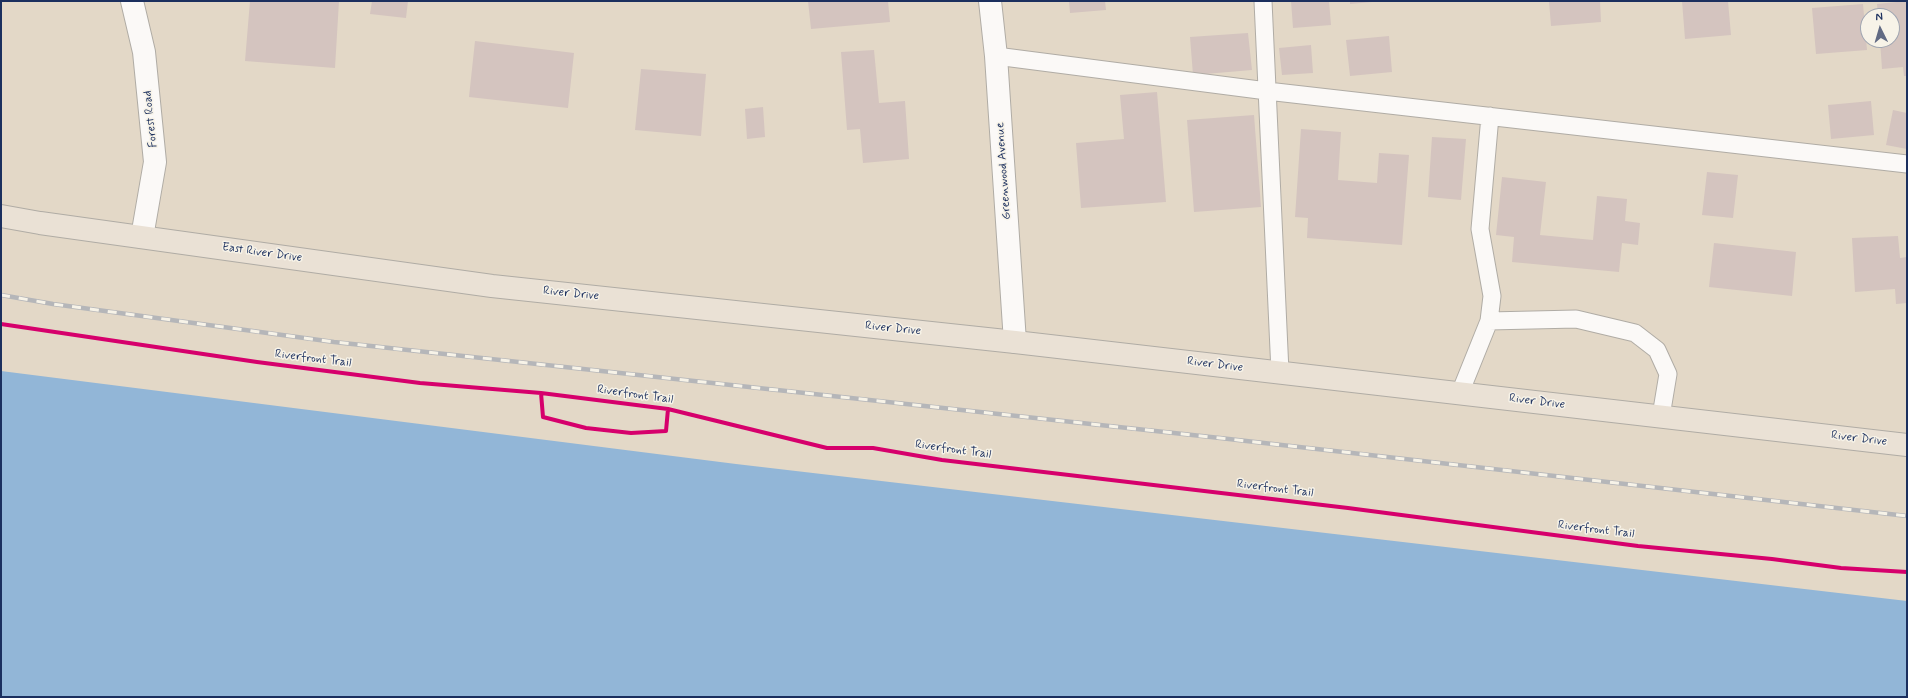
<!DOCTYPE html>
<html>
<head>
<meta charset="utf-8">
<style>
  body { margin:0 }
  #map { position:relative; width:1908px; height:698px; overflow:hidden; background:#e3d8c7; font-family:Mynerve,sans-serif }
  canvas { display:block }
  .frame { position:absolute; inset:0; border:2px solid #1b2f5e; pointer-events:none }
  .north { position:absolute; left:1860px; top:8px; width:40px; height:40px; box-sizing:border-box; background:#f7f3e8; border:1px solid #9fa5b1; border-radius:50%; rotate:355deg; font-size:11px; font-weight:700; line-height:16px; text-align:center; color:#1b2f5e }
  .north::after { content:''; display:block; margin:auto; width:14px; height:18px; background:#616a83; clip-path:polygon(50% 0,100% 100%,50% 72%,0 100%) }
</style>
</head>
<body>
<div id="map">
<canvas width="1908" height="698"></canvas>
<div class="frame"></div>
<div class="north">N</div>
</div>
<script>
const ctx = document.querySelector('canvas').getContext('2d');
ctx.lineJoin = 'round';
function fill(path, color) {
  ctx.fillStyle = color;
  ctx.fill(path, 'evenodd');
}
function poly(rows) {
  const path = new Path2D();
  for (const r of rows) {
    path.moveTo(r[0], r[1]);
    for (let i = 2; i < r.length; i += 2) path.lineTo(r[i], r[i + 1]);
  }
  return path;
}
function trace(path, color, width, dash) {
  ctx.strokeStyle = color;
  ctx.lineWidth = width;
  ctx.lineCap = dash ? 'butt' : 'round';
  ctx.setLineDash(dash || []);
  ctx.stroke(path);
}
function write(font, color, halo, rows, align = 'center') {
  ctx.font = font + ' Mynerve,sans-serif';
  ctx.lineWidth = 3;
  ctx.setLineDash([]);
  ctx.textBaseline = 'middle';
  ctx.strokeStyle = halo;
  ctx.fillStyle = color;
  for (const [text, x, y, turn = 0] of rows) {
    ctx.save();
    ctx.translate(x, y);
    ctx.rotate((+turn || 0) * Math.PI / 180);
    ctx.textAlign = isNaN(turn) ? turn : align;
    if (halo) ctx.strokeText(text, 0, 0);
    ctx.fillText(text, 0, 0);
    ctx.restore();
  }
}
fill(poly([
  [1,371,736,464,1907,601,1907,697,1,697]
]), '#92b6d7');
fill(poly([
  [250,1,339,1,335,68,245,61],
  [372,1,408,1,406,18,370,14],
  [808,1,888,1,890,22,811,29],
  [1069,1,1105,1,1106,10,1070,13],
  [1291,1,1329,1,1331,25,1293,28],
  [1350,1,1372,1,1372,2,1350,4],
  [1549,1,1600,1,1601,22,1551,26],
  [1682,1,1728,1,1731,35,1685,39],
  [1907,1,1907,76,1904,76,1903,67,1882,69,1880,40,1892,40,1892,16,1878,16,1877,4],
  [1863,4,1867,50,1816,54,1812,8],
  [1248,33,1252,70,1193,75,1190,37],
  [1389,36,1392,72,1350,76,1346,40],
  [475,41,574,53,568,108,469,97],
  [1311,45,1313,73,1282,75,1279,48],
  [874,50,879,103,905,101,909,159,863,163,860,129,847,130,841,52],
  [641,69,706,74,701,136,635,130],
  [1157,92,1166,202,1081,208,1076,143,1124,139,1120,95],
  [1871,101,1874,135,1831,139,1828,105],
  [763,107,765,137,747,139,745,109],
  [1893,110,1907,113,1907,149,1886,145],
  [1254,115,1261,207,1194,212,1187,120],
  [1301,129,1341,132,1338,180,1377,183,1379,153,1409,155,1402,245,1307,238,1308,218,1295,217],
  [1432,137,1466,139,1461,200,1428,197],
  [1707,172,1738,175,1733,218,1702,215],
  [1502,177,1546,182,1540,235,1593,240,1597,196,1627,199,1625,221,1640,223,1638,245,1622,243,1619,272,1512,262,1514,237,1496,235],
  [1898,236,1900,258,1907,257,1907,303,1896,304,1895,289,1855,292,1852,238],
  [1714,243,1796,252,1792,296,1709,287]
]), '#d4c4bf');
const service = poly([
  [1263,1,1280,372],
  [996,56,1267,91,1907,164],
  [1489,321,1576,319,1635,333,1657,350,1668,374,1661,416],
  [1460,393,1489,321,1492,296,1480,229,1490,116]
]);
const minor = poly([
  [132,1,144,52,155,162,142,237],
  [990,1,996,56,1015,342]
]);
const primary = poly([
  [1,216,40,223,492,286,1015,342,1907,445]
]);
trace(service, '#b0aca5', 19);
trace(minor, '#b0aca5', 24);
trace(primary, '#b0aca5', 24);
trace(service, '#fbf9f7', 17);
trace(minor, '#fbf9f7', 22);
trace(primary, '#eae1d5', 22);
const rail = poly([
  [1,295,53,304,334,342,1220,438,1907,516]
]);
trace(rail, '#b5b6b9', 4.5);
trace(rail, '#f7f3e8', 3, [9]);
trace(poly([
  [1,324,257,362,420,383,541,393,668,409,827,448,873,448,942,460,1348,508,1638,546,1772,559,1841,568,1907,572],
  [541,393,543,417,586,428,631,433,666,431,668,409]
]), '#d6006c', 4);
write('12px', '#1b2f5e', '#f7f3e8', [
  ["Forest Road",151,119,-96],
  ["Greenwood Avenue",1004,171,-94],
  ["East River Drive",262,253,8],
  ["River Drive",571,294,6],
  ["River Drive",893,329,6],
  ["Riverfront Trail",313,359,7],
  ["River Drive",1215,365,7],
  ["Riverfront Trail",635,395,8],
  ["River Drive",1537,402,7],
  ["River Drive",1859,439,7],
  ["Riverfront Trail",953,450,8],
  ["Riverfront Trail",1275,489,7],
  ["Riverfront Trail",1596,530,7]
]);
</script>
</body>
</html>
